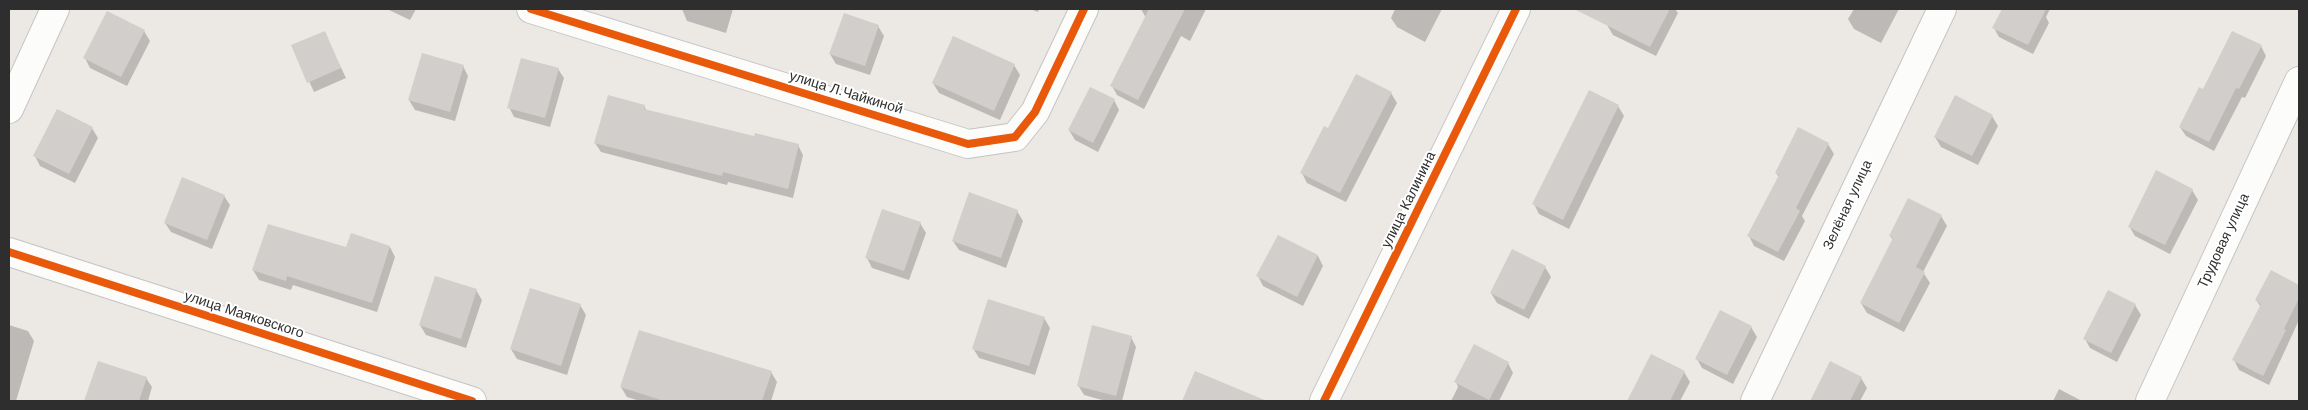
<!DOCTYPE html>
<html>
<head>
<meta charset="utf-8">
<style>
  body { margin:0 }
  #map { position:relative; width:2308px; height:410px; overflow:hidden; background:#ece8e4; font-family:Arial,sans-serif }
  canvas { display:block }
  .frame { position:absolute; inset:0; border:10px solid #2e2e2e; pointer-events:none }
</style>
</head>
<body>
<div id="map">
<canvas width="2308" height="410"></canvas>
<div class="frame"></div>
</div>
<script>
const ctx = document.querySelector('canvas').getContext('2d');
ctx.lineJoin = 'round';
function fill(path, color) {
  ctx.fillStyle = color;
  ctx.fill(path, 'evenodd');
}
function poly(rows) {
  const path = new Path2D();
  for (const r of rows) {
    path.moveTo(r[0], r[1]);
    for (let i = 2; i < r.length; i += 2) path.lineTo(r[i], r[i + 1]);
  }
  return path;
}
function trace(path, color, width, dash) {
  ctx.strokeStyle = color;
  ctx.lineWidth = width;
  ctx.lineCap = dash ? 'butt' : 'round';
  ctx.setLineDash(dash || []);
  ctx.stroke(path);
}
function write(font, color, halo, rows, align = 'center') {
  ctx.font = font + ' Arial,sans-serif';
  ctx.lineWidth = 4;
  ctx.setLineDash([]);
  ctx.textBaseline = 'middle';
  ctx.strokeStyle = halo;
  ctx.fillStyle = color;
  for (const [text, x, y, turn = 0] of rows) {
    ctx.save();
    ctx.translate(x, y);
    ctx.rotate((+turn || 0) * Math.PI / 180);
    ctx.textAlign = isNaN(turn) ? turn : align;
    if (halo) ctx.strokeText(text, 0, 0);
    ctx.fillText(text, 0, 0);
    ctx.restore();
  }
}
fill(poly([
  [387,9,416,9,410,20],
  [682,9,733,9,726,33,687,21],
  [1030,9,1039,9,1038,12],
  [1141,9,1206,9,1190,41,1181,36,1144,109,1117,95,1112,86,1146,18],
  [1395,9,1442,9,1425,42,1397,27,1391,18],
  [1616,9,1675,9,1678,13,1656,56,1613,35,1607,25],
  [1854,9,1899,9,1881,43,1854,29,1848,19],
  [2003,9,2050,9,2046,17,2049,23,2033,54,1999,37,1994,28],
  [878,26,884,36,870,75,836,64,830,54],
  [144,31,150,41,127,86,90,68,85,58],
  [324,32,346,78,314,92,293,46],
  [2261,46,2266,56,2245,98,2242,97,2214,151,2186,136,2180,127,2203,90],
  [1014,65,1020,75,1000,120,939,93,933,83],
  [463,66,468,76,455,121,415,110,409,100],
  [558,69,564,78,550,127,514,117,509,107],
  [1391,93,1397,103,1346,202,1307,183,1302,173,1329,129],
  [1114,100,1119,110,1098,152,1075,140,1069,130],
  [644,106,647,111,755,138,798,145,803,155,793,198,728,182,727,185,601,152,595,143],
  [1618,106,1624,116,1569,229,1539,214,1534,204],
  [1992,116,1998,126,1978,165,1941,147,1935,137],
  [92,128,98,138,75,183,40,166,35,156],
  [1828,144,1834,154,1802,216,1805,221,1784,261,1754,246,1749,236,1779,177,1776,173],
  [2192,190,2198,200,2170,254,2135,236,2129,226],
  [224,196,230,205,212,249,171,232,165,223],
  [1017,211,1023,221,1006,268,959,250,953,241],
  [1941,216,1947,226,1923,272,1930,283,1904,332,1867,313,1861,303,1893,240,1890,236],
  [920,223,926,233,909,280,872,268,867,258],
  [1278,236,1318,256,1323,266,1303,306,1263,286,1258,276],
  [390,247,395,257,377,312,293,285,291,290,259,280,253,270,347,248],
  [1545,267,1551,277,1529,319,1497,303,1491,293],
  [2271,272,2299,286,2299,320,2269,385,2239,370,2234,360,2261,307,2256,300],
  [476,290,482,300,466,348,426,335,420,325],
  [580,305,586,315,567,375,517,359,511,349],
  [2135,305,2141,315,2117,362,2090,348,2085,339],
  [1044,318,1050,328,1035,375,979,358,973,348],
  [9,325,28,331,34,341,16,401,9,401],
  [1751,327,1757,337,1733,384,1702,368,1697,359],
  [1131,337,1136,347,1122,401,1106,401,1084,395,1078,385],
  [98,362,146,378,152,387,148,401,86,401],
  [1508,363,1513,373,1499,401,1451,401,1458,387,1456,382],
  [771,372,777,382,771,401,640,401,627,397,621,387],
  [1196,372,1245,393,1250,401,1183,401],
  [1684,372,1690,382,1680,401,1629,400],
  [1861,378,1867,388,1860,401,1811,401],
  [2059,389,2082,401,2053,401]
]), '#0003');
fill(poly([
  [1149,9,1185,9,1138,100,1110,86],
  [1574,9,1670,9,1650,47],
  [2002,9,2046,9,2028,45,1992,28],
  [107,11,145,30,121,77,83,58],
  [844,13,879,25,865,66,829,54],
  [325,31,341,68,307,83,291,45],
  [2232,31,2262,45,2239,89,2236,88,2209,142,2179,127,2199,87,2203,89],
  [953,36,1015,64,994,111,932,83],
  [422,53,464,65,450,112,408,100],
  [521,58,559,68,545,118,507,108],
  [1356,74,1392,92,1340,193,1300,173,1324,126,1328,128],
  [1090,87,1115,99,1093,143,1068,130],
  [1589,90,1619,105,1563,220,1532,204],
  [608,95,645,105,644,109,754,136,755,133,799,144,788,189,723,172,722,176,594,143],
  [1955,95,1993,115,1972,156,1934,137],
  [57,109,93,127,69,174,33,156],
  [1798,127,1829,143,1796,208,1800,211,1778,252,1747,236,1779,175,1775,173],
  [2156,170,2193,189,2165,245,2128,227],
  [182,177,225,195,207,240,164,223],
  [969,192,1018,210,1001,258,952,241],
  [1908,198,1942,215,1916,267,1925,272,1899,323,1860,303,1893,238,1889,236],
  [882,209,921,222,904,271,865,258],
  [268,224,346,247,351,233,390,246,372,303,287,276,286,281,252,270],
  [1278,235,1318,255,1297,297,1256,276],
  [1512,249,1546,266,1524,310,1490,293],
  [2271,270,2299,285,2299,298,2284,329,2286,330,2263,376,2232,360,2261,304,2255,300],
  [435,276,477,289,461,339,419,325],
  [530,288,581,304,561,366,510,349],
  [2108,290,2136,304,2111,353,2083,339],
  [988,299,1045,317,1029,366,972,349],
  [1720,310,1752,326,1727,375,1695,359],
  [1092,325,1132,336,1116,396,1077,386],
  [639,330,772,371,762,401,664,401,620,387],
  [1474,344,1509,362,1489,400,1454,382],
  [1651,354,1685,371,1670,401,1627,401],
  [98,361,147,377,139,401,84,401],
  [1830,361,1862,377,1850,401,1810,401],
  [1195,371,1267,401,1182,401]
]), '#d1cecb');
const minor = poly([
  [531,9,968,144,1015,137,1035,112,1084,9],
  [9,109,55,9],
  [9,252,472,401],
  [1324,401,1516,9],
  [1755,401,1942,9],
  [2150,401,2299,81]
]);
trace(minor, '#c5c4c5', 30);
trace(minor, '#fcfcfb', 28);
trace(poly([
  [531,9,968,144,1015,137,1035,112,1084,9],
  [9,252,472,401],
  [1324,401,1516,9]
]), '#e8590c', 8);
write('14px', '#2e2e2e', '#fff', [
  ["улица Л.Чайкиной",846,93,17],
  ["улица Калинина",1409,200,-64],
  ["Зелёная улица",1848,205,-65],
  ["Трудовая улица",2224,241,-65],
  ["улица Маяковского",244,315,18]
]);
</script>
</body>
</html>
